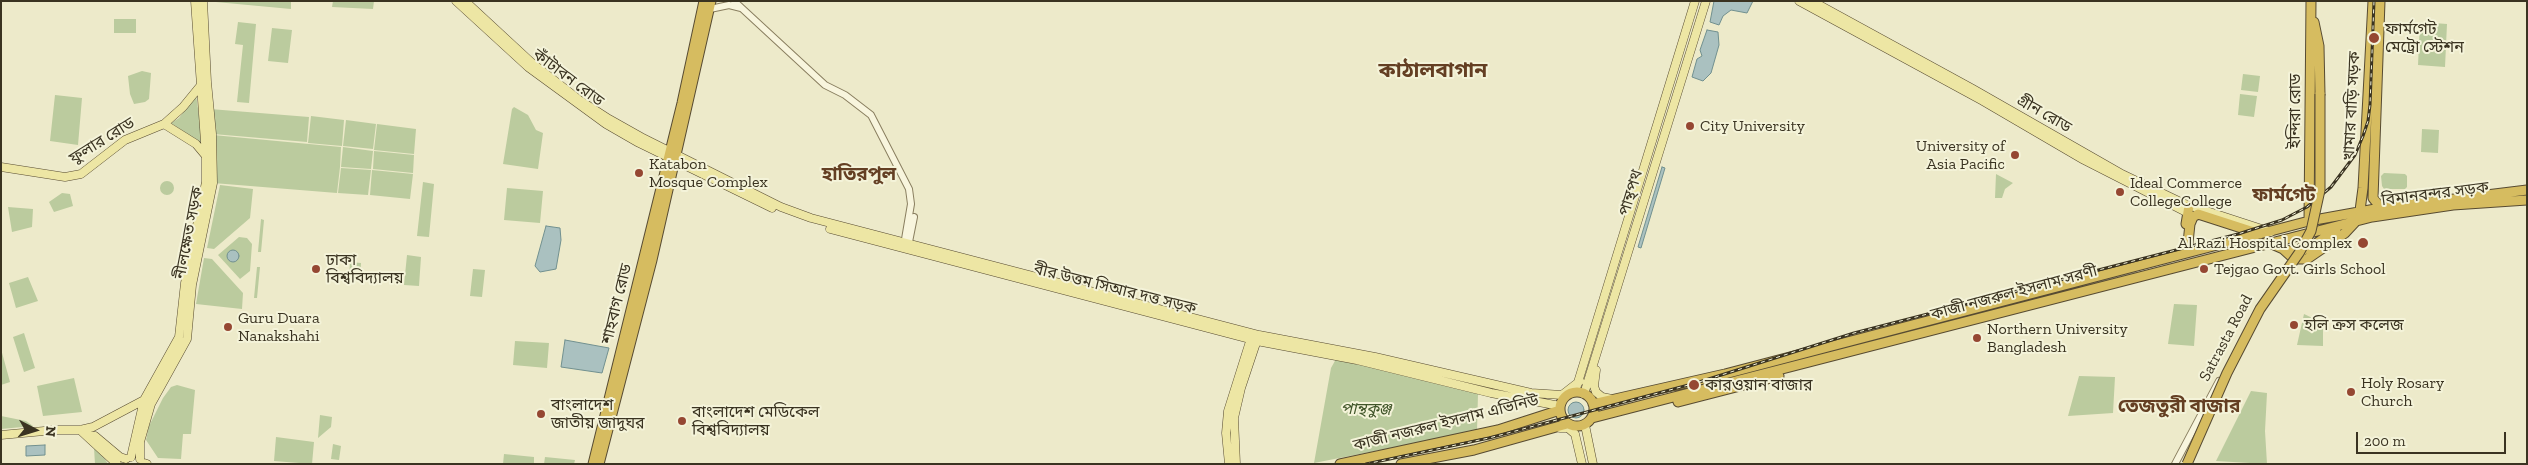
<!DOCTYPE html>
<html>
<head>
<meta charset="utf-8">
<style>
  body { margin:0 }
  #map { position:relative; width:2528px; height:465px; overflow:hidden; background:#edeaca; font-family:"Zilla Slab",serif }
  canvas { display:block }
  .frame { position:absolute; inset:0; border:2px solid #3a3321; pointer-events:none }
  .north { position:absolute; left:10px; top:405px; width:50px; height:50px; -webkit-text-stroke:4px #f4f3d9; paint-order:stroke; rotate:95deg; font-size:14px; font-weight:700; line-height:20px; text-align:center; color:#3a3321 }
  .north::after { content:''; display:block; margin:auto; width:18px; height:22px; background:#3a3321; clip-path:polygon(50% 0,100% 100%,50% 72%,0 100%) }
  .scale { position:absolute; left:2356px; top:432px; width:150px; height:22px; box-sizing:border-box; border:2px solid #3a3321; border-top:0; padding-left:6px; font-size:15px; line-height:18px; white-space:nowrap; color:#3a3321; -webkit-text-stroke:4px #f4f3d9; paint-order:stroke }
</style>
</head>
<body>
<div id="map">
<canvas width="2528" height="465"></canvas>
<div class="frame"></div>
<div class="north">N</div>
<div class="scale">200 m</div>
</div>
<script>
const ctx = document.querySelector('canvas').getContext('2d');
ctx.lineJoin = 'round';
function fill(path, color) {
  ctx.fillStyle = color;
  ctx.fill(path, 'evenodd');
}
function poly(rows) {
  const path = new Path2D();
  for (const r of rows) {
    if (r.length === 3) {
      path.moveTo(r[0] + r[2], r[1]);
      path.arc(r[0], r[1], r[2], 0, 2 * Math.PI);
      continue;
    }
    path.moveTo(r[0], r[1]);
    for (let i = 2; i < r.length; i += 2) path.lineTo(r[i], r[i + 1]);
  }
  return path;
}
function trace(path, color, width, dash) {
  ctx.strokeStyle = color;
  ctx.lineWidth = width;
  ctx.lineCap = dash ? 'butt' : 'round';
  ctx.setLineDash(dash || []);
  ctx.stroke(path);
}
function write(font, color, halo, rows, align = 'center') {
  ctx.font = font + ' "Zilla Slab","Noto Sans Bengali",serif';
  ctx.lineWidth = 4;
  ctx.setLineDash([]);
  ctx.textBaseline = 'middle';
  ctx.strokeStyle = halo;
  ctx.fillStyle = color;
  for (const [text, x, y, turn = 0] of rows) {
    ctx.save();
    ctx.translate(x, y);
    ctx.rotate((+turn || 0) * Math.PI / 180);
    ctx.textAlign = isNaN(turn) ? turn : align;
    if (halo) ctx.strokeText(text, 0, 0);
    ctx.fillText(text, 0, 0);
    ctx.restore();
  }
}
fill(poly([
  [205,1,291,1,291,9],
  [333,1,374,1,373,9,332,7],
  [114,19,136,19,136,33,114,33],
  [238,22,256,24,249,103,237,102,243,45,235,44],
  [2420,22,2447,24,2445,67,2418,65],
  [272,28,292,30,288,63,268,61],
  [142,71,151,73,149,99,145,102,134,104,130,94,128,76],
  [2243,74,2260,76,2258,92,2241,90],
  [2240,94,2257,96,2254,117,2238,115],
  [55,95,82,98,78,145,50,141],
  [196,95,200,122,202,144,171,123,179,118],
  [514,107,528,115,536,130,543,133,538,169,503,164,512,109],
  [210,109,309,117,307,142,213,134],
  [311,116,344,120,342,146,308,143],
  [346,120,376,124,373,149,343,146],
  [377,124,416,129,414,154,374,150],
  [2422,129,2439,130,2438,153,2421,152],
  [213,135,341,147,340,167,247,159,340,167,337,193,213,183],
  [343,147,373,151,371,169,341,167],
  [374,151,414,155,413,173,373,169],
  [341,168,371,170,368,195,338,193],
  [372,170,413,174,410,199,370,195],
  [2384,173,2405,174,2407,176,2407,187,2405,189,2384,189,2382,186,2381,176],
  [1996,174,2013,183,2005,189,2002,198,1995,198],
  [167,188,7],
  [423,182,434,184,429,237,417,236],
  [220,185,253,189,250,218,214,249,207,248],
  [507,188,543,191,540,223,504,220],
  [62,193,70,194,73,206,54,212,49,202],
  [8,207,33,209,32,227,12,232],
  [261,219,264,220,261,252,258,252],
  [239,237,247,238,252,244,250,271,240,279,218,255],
  [407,255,421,257,419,286,404,285],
  [204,258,212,259,243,293,242,309,196,304],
  [350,262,361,263,360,279,349,278],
  [257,267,260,267,257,298,254,298],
  [473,269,485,270,482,297,470,296],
  [28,277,38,301,16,308,9,283],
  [2174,304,2197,305,2194,346,2168,344],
  [2304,314,2323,323,2323,346,2297,345],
  [24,333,35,368,24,372,13,337],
  [515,341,549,343,547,368,513,365],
  [1,349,10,382,1,385],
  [1336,359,1478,394,1477,431,1314,463,1331,368],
  [2079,376,2115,377,2113,413,2068,416],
  [74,378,82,412,43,416,37,386],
  [177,385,195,390,191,434,183,434,181,459,158,458,146,440,149,426,163,398,171,387],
  [2251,391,2267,393,2265,431,2267,464,2216,461],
  [320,415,332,417,331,427,318,438],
  [1,416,26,421,33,426,1,429],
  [276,437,314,442,312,464,274,461],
  [333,444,341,446,339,460,331,459],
  [94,448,101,453,108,464,95,464],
  [504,454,534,457,534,464,503,464],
  [545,457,575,460,574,464,544,464]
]), '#bbcb9e');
const water = poly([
  [1714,1,1753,1,1747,13,1731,10,1723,16,1719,25,1710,22,1714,1],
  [1707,30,1718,32,1719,45,1711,73,1703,81,1692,77,1697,59,1702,56,1700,50,1707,30],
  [1662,167,1665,168,1641,248,1638,247,1662,167],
  [546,226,560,228,561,240,556,269,540,272,535,266,546,226],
  [233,256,6],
  [565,340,609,348,602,373,561,367,565,340],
  [1576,410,8],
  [45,445,45,455,26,456,26,446,45,445]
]);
fill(water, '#aac1c0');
trace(water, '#71908f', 1);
const minor = poly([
  [734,1,825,85,845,95,871,115,909,189,911,204,904,245],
  [710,9,729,5,741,8],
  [908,247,914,217],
  [2175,464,2219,381]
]);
const major = poly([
  [456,1,528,67,606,124,639,143,772,208],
  [465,1,532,63,578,99,609,119,641,137,781,207,811,218,1259,335,1375,357,1531,393,1562,395,1580,381],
  [1799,1,1983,101,2084,160,2188,213],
  [1812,1,1973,89,2120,173,2185,204,2271,232],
  [164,124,196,144,206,156],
  [1,167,65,177,81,174,125,140,164,124,183,107,201,85],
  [830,229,1257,341,1357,360,1491,393,1560,406],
  [1596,370,1594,386,1596,392,1602,397,1612,399],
  [1575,392,1695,1],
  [1584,394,1706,1],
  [1585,425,1593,464],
  [1560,428,1568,428,1575,434,1582,464],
  [80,430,117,464],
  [1,435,55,430,80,430,93,427,144,400,146,401],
  [87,435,95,436,120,457,126,459],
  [131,457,144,400,179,337,185,283,206,182,206,156,195,1],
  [140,459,140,442,151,404,187,339,192,285,213,183,212,134,207,82,203,1],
  [144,463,147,464],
  [1229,464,1226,433,1228,411,1252,335],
  [1236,464,1234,418,1241,388,1258,337]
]);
const highway = poly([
  [2380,1,2373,198,2381,208],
  [2314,22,2319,46,2320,94],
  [2309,221,2311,1],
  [2186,224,2189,206],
  [2267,242,2283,249,2296,253,2313,246,2336,229],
  [2283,249,2294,259,2307,259,2345,233,2359,218,2363,188,2373,1],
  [2187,252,2190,224,2193,217,2198,214,2260,234],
  [1577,409,17],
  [1678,402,1779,376],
  [1593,404,1725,374,2309,221,2381,208,2527,190],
  [1592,418,2372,217,2453,205,2527,200],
  [593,464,682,103,704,1],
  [599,464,652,260,711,1],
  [1340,464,1498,430,1560,410],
  [1401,464,1474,450,1567,424]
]);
trace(minor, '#897e5f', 8);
trace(major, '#574b32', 9);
trace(highway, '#574b32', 11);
trace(minor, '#f8f5dd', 6);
trace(major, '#ede6a4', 8);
trace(highway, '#d6bc60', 9);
const rail = poly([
  [1366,464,1489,438,1696,383,1854,333,2238,234,2282,220,2307,207,2331,187,2355,155,2363,136,2368,121,2370,105,2374,1]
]);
trace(rail, '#3a3321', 3);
trace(rail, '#f4f3d9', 1, [4]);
const highwayBridge = poly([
  [2187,464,2227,373,2260,309,2299,253,2311,231,2320,190,2320,94]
]);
trace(highwayBridge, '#574b32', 11, []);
trace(highwayBridge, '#d6bc60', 9);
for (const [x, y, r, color] of [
  [2374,38,6,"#954732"],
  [1690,126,5,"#954732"],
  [2015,155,5,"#954732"],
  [639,173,5,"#954732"],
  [2120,192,5,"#954732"],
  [2363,243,6,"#954732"],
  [316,269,5,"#954732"],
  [2204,269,5,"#954732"],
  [2294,325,5,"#954732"],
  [228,327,5,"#954732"],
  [1977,338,5,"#954732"],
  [1694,385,6,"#954732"],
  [2351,392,5,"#954732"],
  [541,414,5,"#954732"],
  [682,421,5,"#954732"]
]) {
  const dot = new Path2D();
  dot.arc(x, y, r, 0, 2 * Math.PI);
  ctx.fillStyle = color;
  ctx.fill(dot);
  trace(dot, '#f4f3d9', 2);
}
write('16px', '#3a3321', '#f4f3d9', [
  ["ফার্মগেট",2385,29],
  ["মেট্রো স্টেশন",2385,47],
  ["City University",1700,126],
  ["University of",2005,146,"right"],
  ["Asia Pacific",2005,164,"right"],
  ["Katabon",649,164],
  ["Mosque Complex",649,182],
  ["Ideal Commerce",2130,183],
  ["CollegeCollege",2130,201],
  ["Al Razi Hospital Complex",2352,243,"right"],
  ["ঢাকা",326,260],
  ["বিশ্ববিদ্যালয়",326,278],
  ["Tejgao Govt. Girls School",2214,269],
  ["Guru Duara",238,318],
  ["Nanakshahi",238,336],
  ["হলি ক্রস কলেজ",2304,325],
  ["Northern University",1987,329],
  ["Bangladesh",1987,347],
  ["Holy Rosary",2361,383],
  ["Church",2361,401],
  ["কারওয়ান বাজার",1705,385],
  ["বাংলাদেশ",551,405],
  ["জাতীয় জাদুঘর",551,423],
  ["বাংলাদেশ মেডিকেল",692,412],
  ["বিশ্ববিদ্যালয়",692,430]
], 'left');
write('16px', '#3a3321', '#f4f3d9', [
  ["কাঁটাবন রোড",568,78,37],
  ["খামার বাড়ি সড়ক",2352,106,-87],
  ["ইন্দিরা রোড",2295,111,-90],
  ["গ্রীন রোড",2044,114,30],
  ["ফুলার রোড",102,141,-32],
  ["পান্থপথ",1631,193,-73],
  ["বিমানবন্দর সড়ক",2435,194,-7],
  ["নীলক্ষেত সড়ক",189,233,-79],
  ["বীর উত্তম সিআর দত্ত সড়ক",1115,289,14],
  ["কাজী নজরুল ইসলাম সরণী",2014,293,-15],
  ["শাহবাগ রোড",617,304,-76],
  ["Satrasta Road",2226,338,-62],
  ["কাজী নজরুল ইসলাম এভিনিউ",1446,423,-14]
]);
write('italic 16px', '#405529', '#f4f3d9', [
  ["পান্থকুঞ্জ",1366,409]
]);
write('bold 19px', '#643f23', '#f4f3d9', [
  ["হাতিরপুল",859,175],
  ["ফার্মগেট",2284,196],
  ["তেজতুরী বাজার",2179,407]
]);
write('bold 21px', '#643f23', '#f4f3d9', [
  ["কাঠালবাগান",1433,71]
]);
</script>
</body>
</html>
